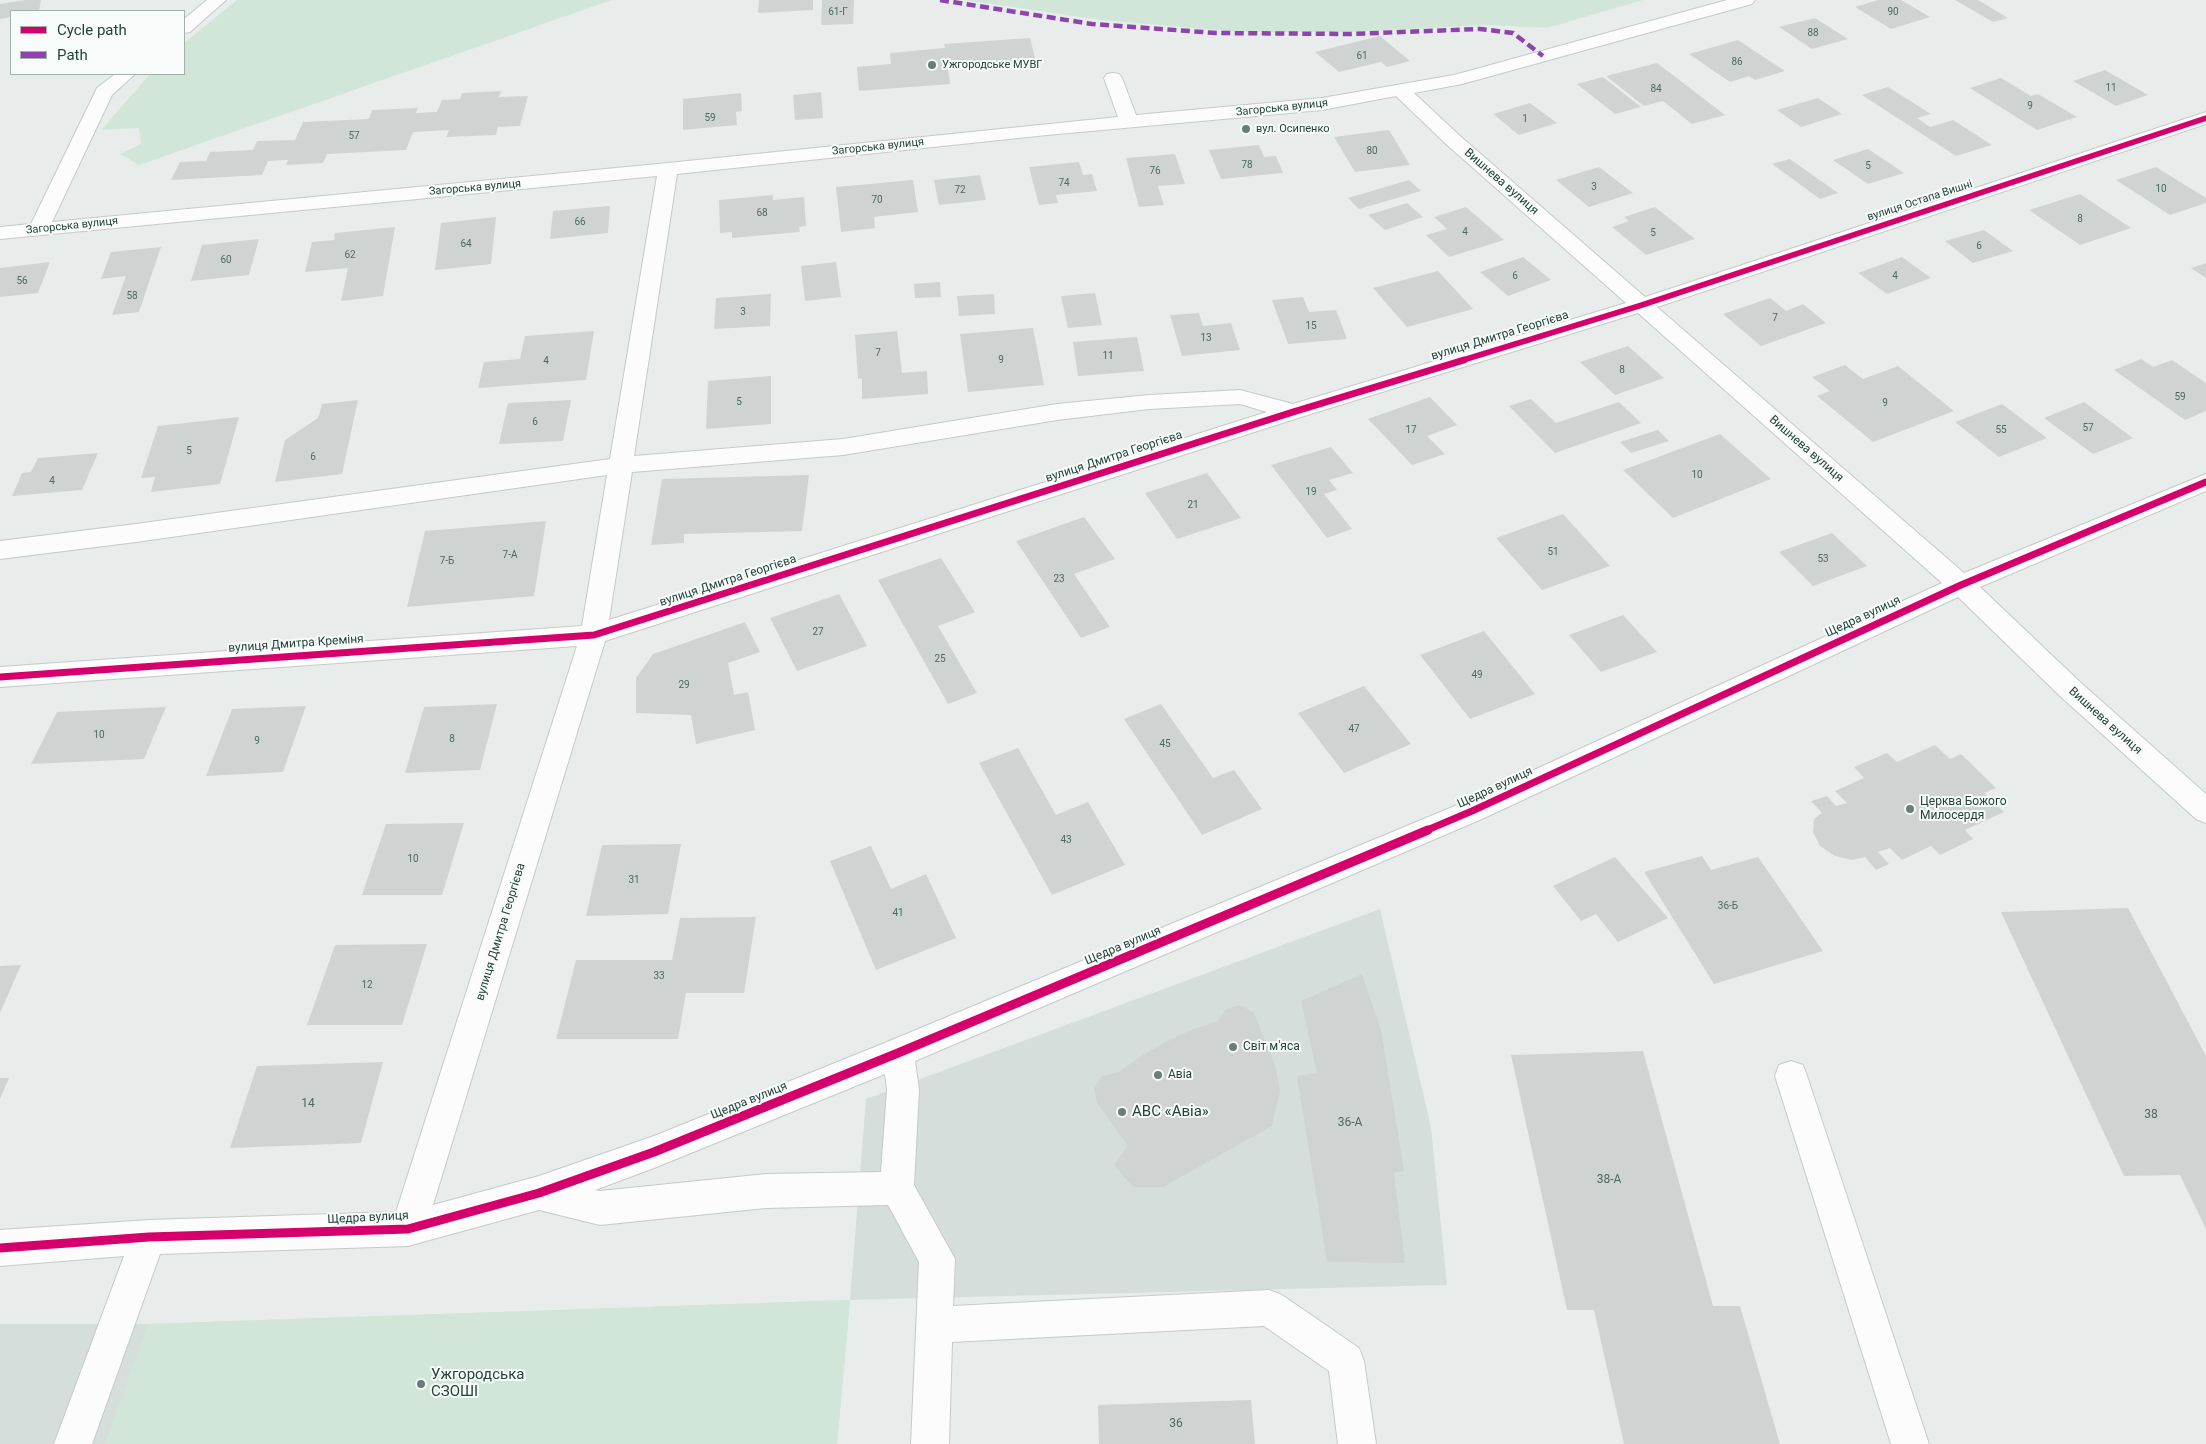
<!DOCTYPE html>
<html>
<head>
<meta charset="utf-8">
<style>
  body { margin:0 }
  #map { position:relative; width:2206px; height:1444px; overflow:hidden; background:#e8edeb; font-family:Roboto,sans-serif }
  canvas { display:block }
  .legend { position:absolute; left:10px; top:10px; width:175px; height:65px; box-sizing:border-box; background:#f7fbf9; border:1px solid #a3b1ad; margin:0; padding:6px 9px; list-style:none; font-size:15px; color:#24423a }
  .legend li { display:flex; align-items:center; gap:10px; height:25px }
  .legend b { width:25px; border:1px solid #a3b1ad }
</style>
</head>
<body>
<div id="map">
<canvas width="2206" height="1444"></canvas>
<ul class="legend">
<li><b style="height:6px;background:#d6006c"></b>Cycle path</li>
<li><b style="height:6px;background:#8e44ad"></b>Path</li>
</ul>
</div>
<script>
const ctx = document.querySelector('canvas').getContext('2d');
ctx.lineJoin = 'round';
function fill(path, color) {
  ctx.fillStyle = color;
  ctx.fill(path, 'evenodd');
}
function poly(rows) {
  const path = new Path2D();
  for (const r of rows) {
    path.moveTo(r[0], r[1]);
    for (let i = 2; i < r.length; i += 2) path.lineTo(r[i], r[i + 1]);
  }
  return path;
}
function trace(path, color, width, dash) {
  ctx.strokeStyle = color;
  ctx.lineWidth = width;
  ctx.lineCap = dash ? 'butt' : 'round';
  ctx.setLineDash(dash || []);
  ctx.stroke(path);
}
function write(font, color, halo, rows, align = 'center') {
  ctx.font = font + ' Roboto,sans-serif';
  ctx.lineWidth = 4;
  ctx.setLineDash([]);
  ctx.textBaseline = 'middle';
  ctx.strokeStyle = halo;
  ctx.fillStyle = color;
  for (const [text, x, y, turn = 0] of rows) {
    ctx.save();
    ctx.translate(x, y);
    ctx.rotate((+turn || 0) * Math.PI / 180);
    ctx.textAlign = isNaN(turn) ? turn : align;
    if (halo) ctx.strokeText(text, 0, 0);
    ctx.fillText(text, 0, 0);
    ctx.restore();
  }
}
fill(poly([
  [1380,909,1431,1127,1447,1285,850,1300,837,1444,0,1444,0,1324,148,1324,850,1300,866,1099]
]), '#d6dedb');
fill(poly([
  [237,0,612,0,139,165,120,154,141,144,139,128,101,130,150,74,184,74,184,43],
  [965,0,1643,0,1547,28,1488,25,1351,32,1240,32,1101,20],
  [850,1300,837,1444,105,1444,148,1324]
]), '#d1e6d8');
fill(poly([
  [25,0,41,0,39,11,11,11,11,17,0,19,0,4],
  [759,0,813,0,813,10,758,13],
  [822,0,854,0,853,24,821,25],
  [1878,0,1901,0,1930,17,1891,29,1855,7],
  [1955,0,1978,0,2008,18,1993,22],
  [1815,18,1848,39,1812,49,1779,27],
  [1380,36,1410,61,1387,67,1381,62,1339,72,1315,52],
  [1030,38,1036,62,948,69,950,84,859,91,857,67,891,64,890,53,945,48,944,44],
  [1738,40,1785,71,1755,80,1749,76,1730,82,1689,54],
  [1657,63,1725,115,1692,124,1663,101,1644,106,1606,76],
  [2105,70,2148,95,2116,106,2073,81],
  [1603,77,1641,107,1615,114,1577,84],
  [2001,78,2031,96,2038,94,2077,117,2037,130,1970,88],
  [1888,87,1931,114,1917,118,1930,127,1953,120,1992,145,1956,156,1862,95],
  [501,91,499,97,528,96,520,126,498,127,496,135,446,137,449,130,413,132,406,150,327,154,323,163,286,165,288,160,268,161,262,175,171,180,180,162,206,161,210,152,253,150,257,141,295,140,303,122,369,119,372,110,418,108,416,113,437,112,442,100,460,99,462,93],
  [821,92,823,118,795,120,793,95],
  [741,93,742,111,736,112,737,125,683,130,683,99],
  [1818,98,1842,114,1801,127,1777,110],
  [1530,103,1557,123,1519,135,1493,114],
  [1389,130,1410,165,1355,172,1334,137],
  [1259,145,1264,157,1276,156,1283,173,1221,179,1209,150],
  [1868,149,1904,173,1868,184,1833,160],
  [1175,154,1185,184,1158,186,1164,205,1139,207,1126,158],
  [1790,159,1838,193,1820,199,1772,164],
  [1079,162,1083,175,1092,174,1097,191,1056,195,1058,203,1039,205,1029,167],
  [1599,167,1633,193,1589,207,1556,180],
  [2156,167,2206,198,2206,203,2170,215,2116,180],
  [980,175,986,200,939,205,934,180],
  [913,180,918,212,874,217,875,228,841,232,836,187],
  [1409,180,1421,191,1359,209,1348,198],
  [2080,194,2131,228,2080,245,2029,210],
  [773,195,773,200,804,197,806,226,799,227,800,232,732,238,732,232,720,233,719,200],
  [1407,203,1423,217,1385,230,1368,215],
  [610,206,608,233,550,239,553,211],
  [1466,207,1504,240,1449,257,1426,235,1447,229,1434,217],
  [1655,207,1695,239,1646,255,1612,227,1629,221,1624,217],
  [496,217,491,264,435,270,441,223],
  [395,227,383,296,341,301,348,268,305,272,312,242,334,240,335,233],
  [1984,230,2013,251,1973,263,1945,241],
  [259,239,249,275,191,281,202,245],
  [161,247,139,312,112,315,126,276,101,279,111,252],
  [1523,257,1551,280,1508,296,1480,272],
  [1902,257,1931,278,1887,294,1858,273],
  [50,262,38,293,0,297,0,268],
  [836,262,841,297,805,301,801,266],
  [2206,263,2206,278,2191,268],
  [1438,271,1473,309,1407,327,1373,288],
  [940,282,941,297,915,298,914,284],
  [1095,293,1102,325,1068,328,1061,296],
  [771,294,770,326,714,329,716,298],
  [994,294,995,314,959,316,957,296],
  [1303,297,1309,312,1336,310,1347,339,1288,344,1272,300],
  [1770,298,1786,311,1803,304,1826,323,1761,346,1723,314],
  [1199,313,1203,326,1231,323,1240,350,1182,356,1170,315],
  [1033,328,1044,385,968,392,960,334],
  [594,331,586,380,478,388,484,362,520,359,525,336],
  [897,331,902,373,927,371,928,394,862,399,862,378,858,379,855,335],
  [1137,337,1144,371,1078,376,1073,342],
  [1628,346,1664,378,1615,395,1580,362],
  [2141,359,2153,367,2172,360,2206,383,2206,411,2185,420,2114,370],
  [1845,365,1863,379,1898,366,1954,411,1873,442,1817,396,1830,391,1812,377],
  [771,376,771,424,706,429,708,381],
  [1430,397,1457,425,1427,436,1445,454,1412,465,1368,419],
  [1531,399,1556,423,1619,402,1641,423,1555,453,1509,406],
  [358,400,342,474,275,482,285,440,318,418,322,404],
  [571,400,563,441,499,444,508,403],
  [2084,402,2133,438,2093,454,2044,418],
  [2002,404,2047,438,1999,457,1955,422],
  [239,417,220,484,151,492,155,477,141,478,158,426],
  [1658,430,1669,441,1631,453,1620,442],
  [1720,434,1771,479,1673,518,1623,470],
  [1331,447,1353,473,1329,480,1337,490,1324,494,1352,529,1327,538,1271,465],
  [98,453,82,490,12,496,22,473,31,472,38,458],
  [1207,473,1241,518,1177,539,1145,493],
  [809,475,802,531,684,534,684,543,651,545,662,479],
  [1563,514,1610,566,1542,590,1496,538],
  [1084,517,1115,559,1074,574,1110,627,1081,638,1016,541],
  [546,521,534,596,407,607,425,531],
  [1832,533,1867,566,1813,586,1779,552],
  [941,558,975,612,938,626,977,693,948,704,878,580],
  [839,594,867,646,797,671,770,618],
  [1623,615,1657,652,1601,672,1569,635],
  [745,622,760,652,728,663,734,695,748,692,755,730,696,744,691,715,636,713,636,678,653,654],
  [1484,631,1535,694,1470,719,1420,655],
  [1364,686,1411,744,1344,773,1298,713],
  [497,704,480,770,405,773,424,707],
  [1161,704,1213,778,1234,770,1262,809,1202,835,1124,719],
  [306,706,283,772,206,776,232,709],
  [166,707,144,759,31,764,57,712],
  [1935,745,1950,759,1961,754,1996,788,1984,793,2004,812,1965,830,1973,839,1940,855,1931,846,1902,860,1890,848,1878,852,1889,864,1876,870,1865,857,1852,860,1835,856,1820,846,1813,832,1814,819,1822,813,1811,801,1827,796,1836,806,1847,803,1835,791,1864,778,1854,767,1887,753,1897,762],
  [1018,748,1056,815,1088,802,1125,865,1052,895,979,763],
  [464,823,442,895,362,895,386,824],
  [681,844,668,914,586,916,602,845],
  [871,846,891,889,926,874,956,938,876,970,830,861],
  [1702,856,1711,870,1758,857,1823,951,1714,984,1644,872],
  [1615,857,1668,918,1618,942,1596,914,1581,921,1553,886],
  [2128,908,2206,1056,2206,1229,2180,1175,2124,1176,2001,912],
  [756,917,744,993,686,993,678,1039,556,1039,576,960,672,960,680,918],
  [427,944,402,1025,307,1025,335,945],
  [21,965,0,1013,0,966],
  [1362,974,1381,1030,1404,1171,1394,1173,1405,1263,1327,1262,1297,1076,1317,1073,1301,1001],
  [1241,1005,1254,1013,1276,1068,1280,1091,1272,1126,1163,1187,1133,1187,1114,1165,1128,1146,1097,1103,1094,1088,1102,1076,1119,1072,1141,1056,1166,1042,1191,1030,1218,1021,1226,1009],
  [1643,1051,1713,1306,1740,1306,1780,1444,1624,1444,1594,1310,1567,1310,1511,1055],
  [383,1062,361,1143,230,1148,257,1066],
  [0,1078,9,1078,0,1099],
  [1251,1400,1255,1444,1099,1444,1098,1405]
]), '#cfd4d2');
const minor = poly([
  [207,0,226,0,190,32,184,33,184,19,207,0],
  [1727,0,1755,0,1752,4,1462,84,1414,93,1460,136,1645,297,2206,112,2206,124,1657,307,1964,573,2206,474,2206,491,1980,587,2080,682,2206,794,2206,823,2196,819,2060,696,1958,597,1482,819,915,1061,919,1090,914,1185,955,1259,953,1306,1269,1290,1282,1295,1359,1348,1364,1361,1376,1444,1338,1444,1329,1371,1264,1326,952,1342,949,1444,911,1444,919,1262,888,1205,766,1208,600,1225,539,1210,408,1246,160,1254,92,1444,54,1444,124,1256,0,1266,0,1230,149,1220,396,1212,577,646,0,687,0,667,582,626,607,475,136,542,0,559,0,541,136,524,610,459,657,176,0,239,0,227,31,224,97,88,115,74,135,74,112,95,52,222,668,163,1118,117,1104,78,1107,74,1113,73,1119,74,1122,78,1136,115,1322,98,1454,75,1727,0],
  [1396,96,1446,144,1626,303,1293,404,1240,390,1149,395,1057,404,843,439,634,456,677,174,1047,135,1322,110,1396,96],
  [1638,313,1942,583,1462,803,887,1042,654,1136,539,1176,433,1205,605,641,1301,417,1638,313],
  [1240,404,1267,412,609,620,632,472,843,455,1057,420,1149,409,1240,404],
  [885,1074,887,1090,881,1172,766,1174,600,1191,595,1190,654,1168,885,1074],
  [1791,1061,1803,1065,1807,1076,1929,1444,1891,1444,1775,1076,1779,1065,1791,1061]
]);
trace(minor, '#c5cac8', 2);
fill(minor, '#fcfcfc');
trace(poly([
  [940,0,1092,24,1216,33,1350,34,1480,29,1513,33,1543,56]
]), '#8e44ad', 4.5, [9, 4.5]);
trace(poly([
  [1460,361,1642,305,2206,118]
]), '#d6006c', 5.5);
trace(poly([
  [0,677,594,635,1293,412,1464,360],
  [1425,831,1472,811,1961,585,2206,482]
]), '#d6006c', 7);
trace(poly([
  [0,1248,149,1237,408,1229,539,1193,654,1152,898,1053,1428,830]
]), '#d6006c', 9);
for (const [x, y, r, color] of [
  [932,65,5,"#697e78"],
  [1246,129,5,"#697e78"],
  [1910,809,5,"#697e78"],
  [1233,1047,5,"#697e78"],
  [1158,1075,5,"#697e78"],
  [1122,1112,5,"#697e78"],
  [421,1384,5,"#697e78"]
]) {
  const dot = new Path2D();
  dot.arc(x, y, r, 0, 2 * Math.PI);
  ctx.fillStyle = color;
  ctx.fill(dot);
  trace(dot, '#f7fbf9', 2);
}
write('10px', '#506761', null, [
  ["61-Г",838,12],
  ["90",1893,12],
  ["88",1813,33],
  ["61",1362,56],
  ["86",1737,62],
  ["11",2111,88],
  ["84",1656,89],
  ["9",2030,106],
  ["59",710,118],
  ["1",1525,119],
  ["57",354,136],
  ["80",1372,151],
  ["78",1247,165],
  ["5",1868,166],
  ["76",1155,171],
  ["74",1064,183],
  ["3",1594,187],
  ["10",2161,189],
  ["72",960,190],
  ["70",877,200],
  ["68",762,213],
  ["8",2080,219],
  ["66",580,222],
  ["4",1465,232],
  ["5",1653,233],
  ["64",466,244],
  ["6",1979,246],
  ["62",350,255],
  ["60",226,260],
  ["6",1515,276],
  ["4",1895,276],
  ["56",22,281],
  ["58",132,296],
  ["3",743,312],
  ["7",1775,318],
  ["15",1311,326],
  ["13",1206,338],
  ["7",878,353],
  ["11",1108,356],
  ["9",1001,360],
  ["4",546,361],
  ["8",1622,370],
  ["59",2180,397],
  ["5",739,402],
  ["9",1885,403],
  ["6",535,422],
  ["57",2088,428],
  ["17",1411,430],
  ["55",2001,430],
  ["5",189,451],
  ["6",313,457],
  ["10",1697,475],
  ["4",52,481],
  ["19",1311,492],
  ["21",1193,505],
  ["51",1553,552],
  ["7-А",510,555],
  ["53",1823,559],
  ["7-Б",447,561],
  ["23",1059,579],
  ["27",818,632],
  ["25",940,659],
  ["49",1477,675],
  ["29",684,685],
  ["47",1354,729],
  ["10",99,735],
  ["8",452,739],
  ["9",257,741],
  ["45",1165,744],
  ["43",1066,840],
  ["10",413,859],
  ["31",634,880],
  ["36-Б",1728,906],
  ["41",898,913],
  ["33",659,976],
  ["12",367,985]
]);
write('11px', '#24423a', '#f7fbf9', [
  ["Ужгородське МУВГ",942,65],
  ["вул. Осипенко",1256,129]
], 'left');
write('11px', '#24423a', '#f7fbf9', [
  ["Загорська вулиця",1282,108,-6],
  ["Загорська вулиця",878,147,-6],
  ["Загорська вулиця",475,188,-5],
  ["вулиця Остапа Вишні",1920,201,-18],
  ["Загорська вулиця",72,226,-6]
]);
write('12px', '#24423a', '#f7fbf9', [
  ["Вишнева вулиця",1501,182,41],
  ["вулиця Дмитра Георгієва",1500,336,-17],
  ["Вишнева вулиця",1806,449,41],
  ["вулиця Дмитра Георгієва",1114,457,-18],
  ["вулиця Дмитра Георгієва",728,581,-18],
  ["Щедра вулиця",1863,617,-25],
  ["вулиця Дмитра Креміня",296,644,-4],
  ["Вишнева вулиця",2105,721,42],
  ["Щедра вулиця",1495,788,-25],
  ["вулиця Дмитра Георгієва",501,932,-73],
  ["Щедра вулиця",1123,946,-23],
  ["Щедра вулиця",749,1101,-22],
  ["Щедра вулиця",368,1218,-3]
]);
write('12px', '#24423a', '#f7fbf9', [
  ["Церква Божого",1920,802],
  ["Милосердя",1920,816],
  ["Світ м'яса",1243,1047],
  ["Авіа",1168,1075]
], 'left');
write('12px', '#506761', null, [
  ["14",308,1104],
  ["38",2151,1115],
  ["36-А",1350,1123],
  ["38-А",1609,1180],
  ["36",1176,1424]
]);
write('15px', '#24423a', '#f7fbf9', [
  ["ABC «Авіа»",1132,1112],
  ["Ужгородська",431,1375],
  ["СЗОШІ",431,1392]
], 'left');
</script>
</body>
</html>
